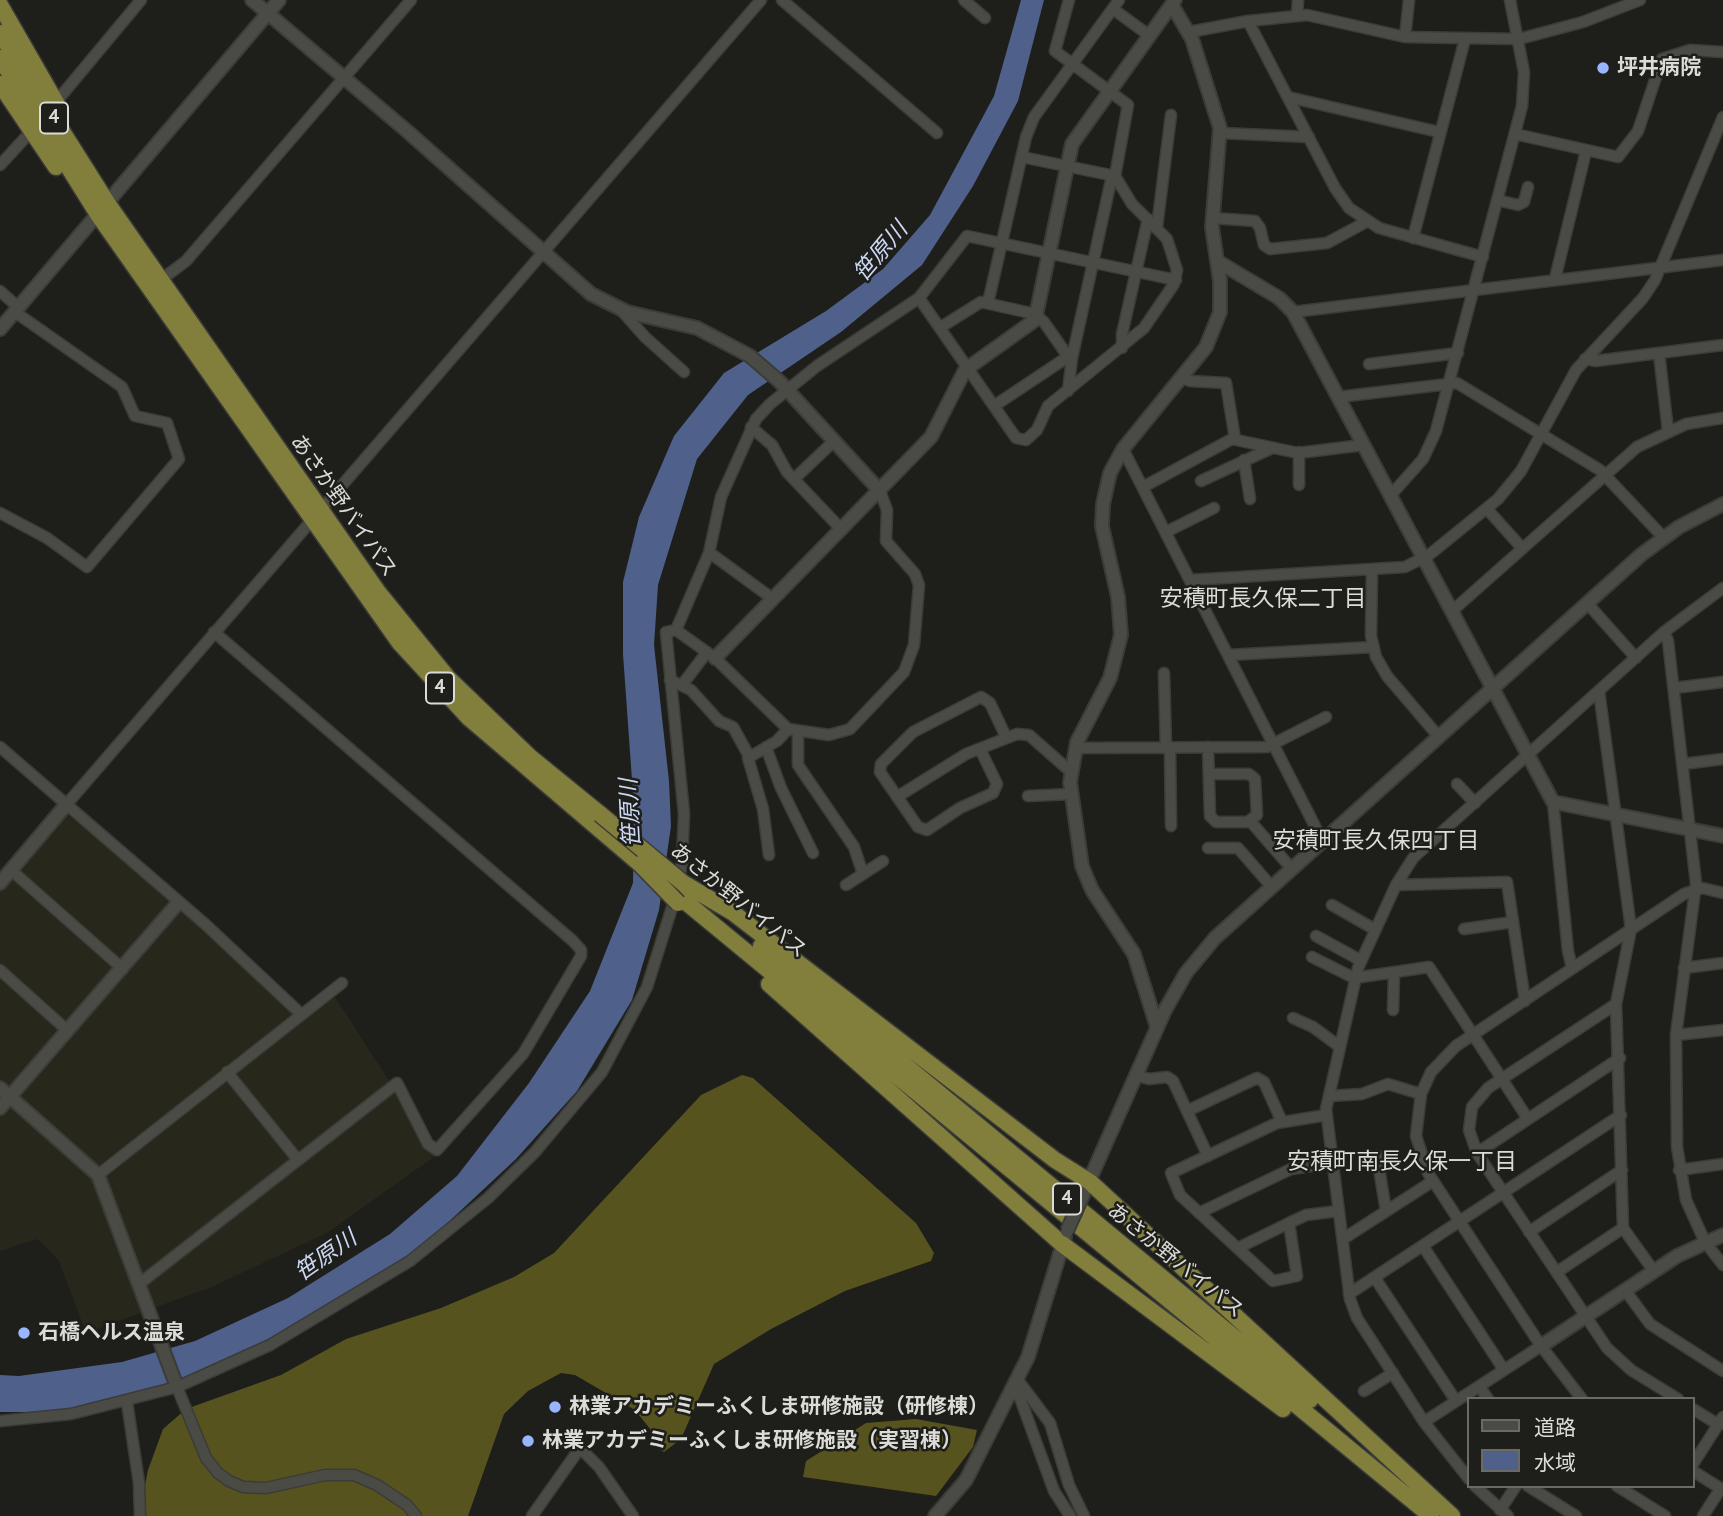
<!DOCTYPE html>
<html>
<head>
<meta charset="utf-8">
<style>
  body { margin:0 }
  #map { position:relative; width:1723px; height:1516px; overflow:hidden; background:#1e1e1a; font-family:"PT Sans","Noto Sans JP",sans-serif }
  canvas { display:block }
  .legend { position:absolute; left:1467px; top:1397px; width:228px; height:91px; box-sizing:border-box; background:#1e1e1a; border:2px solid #6a6a66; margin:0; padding:9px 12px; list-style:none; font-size:21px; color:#dbdbd8 }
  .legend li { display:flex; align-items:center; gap:14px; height:35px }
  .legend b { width:35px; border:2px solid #6a6a66 }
</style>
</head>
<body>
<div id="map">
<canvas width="1723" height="1516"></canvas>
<ul class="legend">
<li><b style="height:9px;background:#4b4b46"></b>道路</li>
<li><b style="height:19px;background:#4f608a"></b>水域</li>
</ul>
</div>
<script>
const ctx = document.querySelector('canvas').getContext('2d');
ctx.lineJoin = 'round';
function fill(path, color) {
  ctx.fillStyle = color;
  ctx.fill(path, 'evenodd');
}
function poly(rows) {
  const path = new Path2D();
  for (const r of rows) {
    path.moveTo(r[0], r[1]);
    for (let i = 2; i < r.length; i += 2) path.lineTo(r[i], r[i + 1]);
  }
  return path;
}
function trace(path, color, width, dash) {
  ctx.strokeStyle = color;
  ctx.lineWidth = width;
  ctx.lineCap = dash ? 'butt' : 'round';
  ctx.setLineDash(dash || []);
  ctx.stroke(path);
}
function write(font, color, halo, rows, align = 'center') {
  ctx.font = font + ' "PT Sans","Noto Sans JP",sans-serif';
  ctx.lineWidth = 5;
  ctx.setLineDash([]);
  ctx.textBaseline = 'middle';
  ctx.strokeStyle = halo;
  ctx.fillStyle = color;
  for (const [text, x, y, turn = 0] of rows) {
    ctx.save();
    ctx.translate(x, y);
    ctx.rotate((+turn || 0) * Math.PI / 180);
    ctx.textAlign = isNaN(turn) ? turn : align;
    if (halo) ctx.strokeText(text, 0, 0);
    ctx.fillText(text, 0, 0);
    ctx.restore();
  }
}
fill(poly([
  [64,812,308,1011,335,997,437,1155,327,1233,214,1286,86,1333,58,1259,37,1239,0,1251,0,888]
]), '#27271c');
fill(poly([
  [742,1075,753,1078,916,1223,934,1253,931,1261,845,1291,771,1329,714,1364,681,1439,664,1452,659,1449,654,1434,635,1410,575,1375,561,1373,528,1391,504,1414,468,1516,139,1516,148,1470,163,1429,186,1409,281,1375,346,1339,441,1308,514,1277,554,1253,701,1095],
  [916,1419,977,1430,973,1447,936,1496,803,1477,806,1461,866,1423]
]), '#56531f');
fill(poly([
  [1021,0,1044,0,1018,101,973,186,922,265,841,332,748,395,697,459,658,585,654,645,669,781,671,826,659,910,632,1000,577,1091,516,1159,412,1256,212,1374,127,1400,46,1412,0,1412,0,1375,19,1376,122,1362,195,1341,288,1298,390,1234,457,1176,529,1083,590,991,633,883,634,808,623,654,623,582,639,517,674,436,724,373,826,311,883,269,930,215,994,96]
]), '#4f608a');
const minor = poly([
  [782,0,937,133],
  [964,0,985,18],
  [1113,9,1150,36],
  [1297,15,1298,0],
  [1248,21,1335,188,1349,208,1379,228,1483,257],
  [1189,32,1248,21,1307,15,1405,37,1519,39,1583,22,1640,0],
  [1405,37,1409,0],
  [61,96,141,0],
  [1288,97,1439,132],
  [1221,133,1309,137],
  [1515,134,1618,157,1638,131,1662,59,1690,50,1723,52],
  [1022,157,1115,176],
  [0,165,25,138],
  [1497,200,1518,205,1524,202,1528,187],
  [1212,218,1255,221,1260,228,1264,245,1270,249,1327,243,1366,222],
  [1157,227,1171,115],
  [1413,238,1465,39],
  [162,279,186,261,411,0],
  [1555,279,1586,151],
  [0,291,19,308],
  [919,298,1016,438,1026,440,1037,430,1048,406,1144,328,1174,284,1177,270,1167,239,1132,204,1115,176,1128,105,1055,51,1069,0],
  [988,303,1026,137,1034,117,1119,0],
  [621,310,645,337,684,372],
  [1293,312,1723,260],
  [941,327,981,302,1035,314,1044,322,1069,358],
  [1122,348,1122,334,1148,219],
  [1659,353,1668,431],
  [1585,359,1595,361,1723,345],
  [1369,364,1458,353],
  [1182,378,1190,381,1226,383,1235,439],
  [1068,391,1072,358,1112,176],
  [1338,397,1457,383,1600,470,1663,537],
  [994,406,1063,360,1072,358],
  [751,427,772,445,787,472,842,530],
  [1123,449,1322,840],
  [1244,460,1250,499],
  [794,479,834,441],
  [1201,481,1272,448],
  [1299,485,1299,452],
  [1143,487,1232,439,1298,453,1363,445],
  [1390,496,1423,459,1436,431,1522,106,1524,72,1510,0],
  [1487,509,1522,548],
  [0,513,47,538,87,567,179,459,167,423,135,416,122,387,15,312],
  [1166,532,1214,508],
  [710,553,773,599],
  [1372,569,1371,636,1376,657,1387,676,1439,737],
  [1190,580,1405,567,1429,555,1498,499,1521,471,1576,370,1643,298,1655,280,1723,117],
  [1587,603,1636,658],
  [1451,612,1637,447,1686,424,1723,418],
  [676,630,709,553,721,497,756,419,770,404,817,366,919,298,967,236,1176,280],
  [1664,632,1668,641,1696,883,1676,1035,1677,1147,1686,1200,1705,1242,1723,1265],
  [1228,655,1373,647],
  [1164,673,1166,748],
  [670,680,691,690,719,721,733,727,749,756],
  [682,685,707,652],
  [1674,688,1723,682],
  [1599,691,1631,929,1616,1004,1623,1228,1653,1270],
  [798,732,798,765,854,847,863,874],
  [0,747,205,924,301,1014],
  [766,747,781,788,813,853],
  [1170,747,1171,826],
  [1208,747,1210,816,1216,822,1251,822,1291,868],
  [1075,748,1267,747,1326,717],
  [980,749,997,784,993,793,960,808,927,830,918,827,880,772,881,764,913,732,981,697,990,703,1006,737],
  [1683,764,1723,759],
  [1209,774,1249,774,1255,779,1257,815,1249,821],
  [1457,784,1475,803],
  [1028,796,1071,794],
  [897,797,966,754,1017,734,1029,735,1071,772],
  [1553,802,1568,951,1572,968],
  [66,805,761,0],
  [1208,848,1238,848,1271,886],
  [769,855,763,809,748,758,777,741,788,729],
  [11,870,123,969],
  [678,884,682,863,684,814,666,632,676,630,715,658,788,729,829,735,850,729,904,672,914,645,919,585,915,574,886,541,887,510,880,491],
  [846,885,883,861],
  [1396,885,1507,882,1525,1001],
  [1332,905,1374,929],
  [1464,929,1513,922],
  [1316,936,1360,960],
  [1312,957,1354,978,1429,967,1528,1119],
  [1684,968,1723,963],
  [0,970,68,1031],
  [1616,1004,1488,1088,1472,1107,1469,1130,1477,1153,1607,1348,1631,1370,1678,1399],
  [1393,1010,1394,973],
  [1293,1018,1313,1027,1340,1047],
  [1676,1035,1723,1030],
  [227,1072,298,1160],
  [1135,1075,1149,1079,1167,1077,1173,1081,1208,1156],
  [1329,1096,1362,1094,1388,1084,1421,1094],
  [1187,1111,1257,1078,1264,1082,1282,1122],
  [1327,1115,1277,1123,1171,1173,1180,1195,1273,1281,1297,1276,1289,1223,1306,1215,1338,1211],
  [1477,1153,1620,1058],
  [1377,1156,1386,1211],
  [1679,1170,1723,1164],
  [98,1175,342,983],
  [1199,1213,1291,1169,1331,1163],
  [1529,1232,1622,1170],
  [1343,1239,1433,1181],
  [1423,1246,1504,1370],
  [1238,1248,1289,1223],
  [1557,1272,1623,1228],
  [1375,1278,1456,1401],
  [139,1284,397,1083,428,1144,437,1150,523,1054,581,956,581,950,573,941,214,632],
  [1625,1290,1650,1324,1723,1371],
  [1349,1294,1621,1115],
  [1017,1379,1050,1423,1069,1485,1084,1516],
  [1479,1386,1488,1399],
  [177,1387,206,1458,218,1473,229,1481,243,1487,266,1488,325,1475,354,1475,377,1485,407,1505,416,1516],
  [1012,1390,1020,1398,1054,1491,1070,1516],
  [1364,1391,1393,1373],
  [1582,1399,1541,1346,1428,1173,1416,1136,1421,1094,1431,1072,1456,1046,1684,894,1702,888,1723,893],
  [127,1402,139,1483,140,1516],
  [1693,1409,1719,1425],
  [0,1421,71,1414,177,1387,270,1345,410,1261,488,1198,535,1152,602,1072,647,987,675,898],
  [1424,1422,1541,1346],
  [1693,1464,1723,1417],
  [1693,1471,1723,1490],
  [1469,1479,1424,1422,1357,1318,1350,1299,1326,1109,1358,968,1396,885,1413,858,1664,632,1723,588],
  [1475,1486,1508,1516],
  [1528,1486,1576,1516],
  [1617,1486,1665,1516],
  [1500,1510,1516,1486],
  [532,1516,580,1448,599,1467,633,1516],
  [1703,1516,1721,1488]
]);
const tertiary = poly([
  [252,0,407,131,591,294,627,312,697,328,750,356,780,382,880,491],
  [1217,261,1279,298,1293,312,1553,802,1723,836],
  [0,329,279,0],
  [715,658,931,437,965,370,1035,320,1072,144,1175,0],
  [0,883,66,805],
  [1157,1027,1134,954,1092,890,1082,866,1070,782,1077,742,1110,678,1121,635,1118,597,1102,526,1103,504,1110,473,1123,449,1206,347,1220,312,1220,281,1212,227,1220,128,1192,39,1172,5],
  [0,1088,98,1175,177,1387],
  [0,1108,178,903],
  [1082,1197,1165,1010,1186,973,1215,938,1642,554,1679,527,1723,504],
  [1541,1346,1677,1256,1723,1235],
  [935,1516,966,1480,1028,1357,1065,1237]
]);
const trunk = poly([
  [0,5,58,106],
  [0,33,108,204,378,592,448,678,530,757,600,814],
  [0,58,99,216,399,642,469,718,640,864],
  [0,84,56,167],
  [683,883,732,912,1055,1160,1090,1182,1452,1516],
  [681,898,1431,1516],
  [761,946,1310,1400],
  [769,984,1062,1244,1283,1409]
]);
trace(minor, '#3b3b38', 13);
trace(tertiary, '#3b3b38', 16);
trace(trunk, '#3b3b38', 19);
trace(minor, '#4b4b46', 10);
trace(tertiary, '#4b4b46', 12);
trace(trunk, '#827f3d', 16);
const tertiaryBridge = poly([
  [1067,1231,1082,1197]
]);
const trunkBridge = poly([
  [600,814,683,883],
  [640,864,678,903]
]);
trace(tertiaryBridge, '#3b3b38', 16, []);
trace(trunkBridge, '#3b3b38', 19, []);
trace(tertiaryBridge, '#4b4b46', 12);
trace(trunkBridge, '#827f3d', 16);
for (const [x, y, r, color] of [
  [1603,68,7,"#99b5fd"],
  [24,1333,7,"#99b5fd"],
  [555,1407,7,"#99b5fd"],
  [528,1441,7,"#99b5fd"]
]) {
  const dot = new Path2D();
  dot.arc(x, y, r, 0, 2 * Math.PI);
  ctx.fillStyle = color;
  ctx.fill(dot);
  trace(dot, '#1e1e1a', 2.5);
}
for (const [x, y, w] of [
  [54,118,28],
  [440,688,28],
  [1067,1199,28]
]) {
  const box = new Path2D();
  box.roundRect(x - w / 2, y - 15.5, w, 31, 5);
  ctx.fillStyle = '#1e1e1a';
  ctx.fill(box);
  trace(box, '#dbdbd8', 2);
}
write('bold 19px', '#dbdbd8', null, [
  ["4",54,118],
  ["4",440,688],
  ["4",1067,1199]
]);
write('bold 21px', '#dbdbd8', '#1e1e1a', [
  ["坪井病院",1617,68],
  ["石橋ヘルス温泉",38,1333],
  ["林業アカデミーふくしま研修施設（研修棟）",569,1407],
  ["林業アカデミーふくしま研修施設（実習棟）",542,1441]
], 'left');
write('21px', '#dbdbd8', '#1e1e1a', [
  ["あさか野バイパス",343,506,55],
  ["あさか野バイパス",738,901,39],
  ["あさか野バイパス",1175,1261,39]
]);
write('italic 23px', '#ccd8f4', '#1e1e1a', [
  ["笹原川",881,252,-50],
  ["笹原川",631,813,-93],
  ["笹原川",326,1256,-35]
]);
write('23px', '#dbdbd8', '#1e1e1a', [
  ["安積町長久保二丁目",1263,599],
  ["安積町長久保四丁目",1376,841],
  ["安積町南長久保一丁目",1402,1162]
]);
</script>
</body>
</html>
